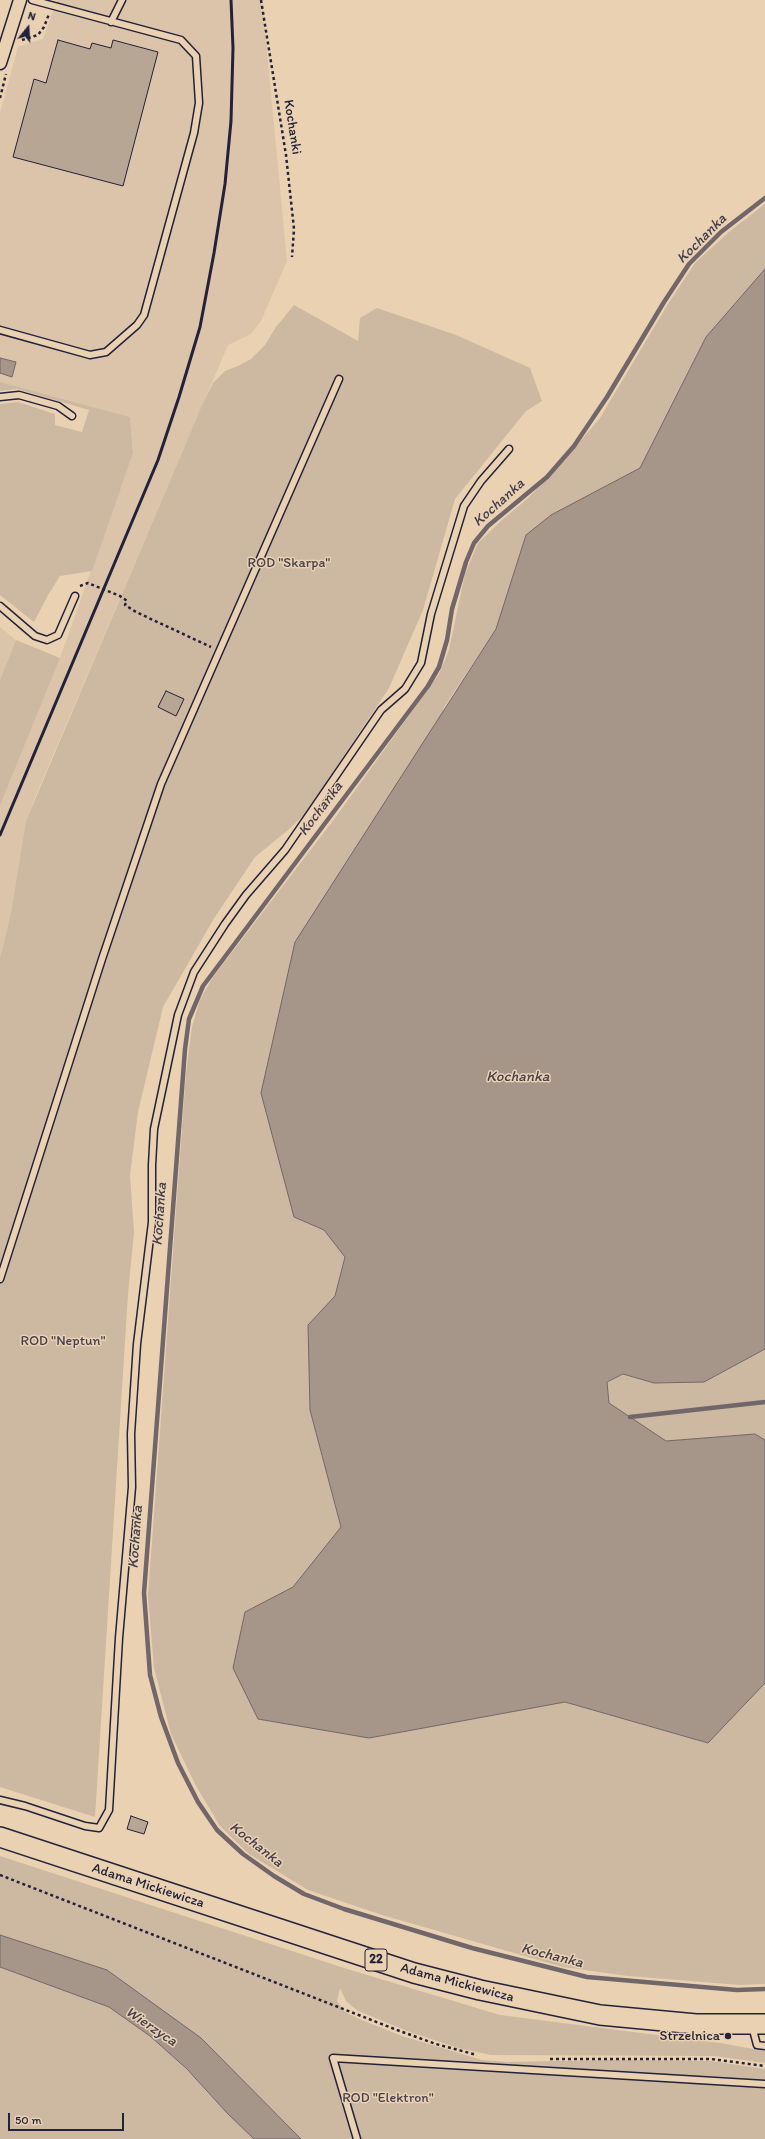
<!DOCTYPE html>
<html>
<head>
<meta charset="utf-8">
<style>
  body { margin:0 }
  #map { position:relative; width:765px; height:2139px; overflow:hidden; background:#ead1b2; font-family:Itim,sans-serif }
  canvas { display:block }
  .north { position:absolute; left:8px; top:8px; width:40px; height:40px; -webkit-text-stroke:3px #ead1b2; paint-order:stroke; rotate:18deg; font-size:11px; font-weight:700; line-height:16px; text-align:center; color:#22223b }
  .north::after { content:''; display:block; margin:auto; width:14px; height:18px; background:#22223b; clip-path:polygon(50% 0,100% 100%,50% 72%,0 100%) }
  .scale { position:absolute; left:8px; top:2113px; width:116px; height:18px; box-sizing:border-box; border:2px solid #22223b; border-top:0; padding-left:5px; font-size:12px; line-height:14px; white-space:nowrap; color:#22223b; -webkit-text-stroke:3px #ead1b2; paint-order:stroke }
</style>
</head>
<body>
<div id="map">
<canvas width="765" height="2139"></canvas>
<div class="north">N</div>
<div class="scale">50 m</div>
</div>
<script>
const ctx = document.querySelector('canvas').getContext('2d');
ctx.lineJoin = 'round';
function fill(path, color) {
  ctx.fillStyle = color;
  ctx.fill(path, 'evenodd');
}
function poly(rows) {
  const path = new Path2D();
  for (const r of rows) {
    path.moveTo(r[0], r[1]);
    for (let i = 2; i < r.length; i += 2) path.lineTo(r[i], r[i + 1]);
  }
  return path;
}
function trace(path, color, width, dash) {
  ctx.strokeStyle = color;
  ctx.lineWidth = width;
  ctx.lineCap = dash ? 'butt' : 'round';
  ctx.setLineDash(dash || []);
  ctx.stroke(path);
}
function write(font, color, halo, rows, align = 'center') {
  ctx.font = font + ' Itim,sans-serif';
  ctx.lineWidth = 3;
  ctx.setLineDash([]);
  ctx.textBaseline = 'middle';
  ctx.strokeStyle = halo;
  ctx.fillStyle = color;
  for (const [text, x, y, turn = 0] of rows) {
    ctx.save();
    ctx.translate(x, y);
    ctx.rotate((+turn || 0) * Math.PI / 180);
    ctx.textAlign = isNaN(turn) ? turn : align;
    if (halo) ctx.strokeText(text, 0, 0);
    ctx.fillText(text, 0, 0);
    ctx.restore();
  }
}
fill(poly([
  [57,0,262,0,287,261,261,321,251,334,228,345,36,795,26,821,11,913,0,958,0,793,60,658,133,453,130,417,0,382,0,113,18,47,43,39],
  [0,627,16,640,0,680]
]), '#dbc4a9');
fill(poly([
  [765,204,765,269,706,337,640,468,551,515,526,535,496,629,444,707,294,1217,324,1230,345,1257,335,1296,308,1325,310,1410,341,1527,293,1587,245,1612,369,1738,565,1702,707,1743,765,1683,765,1984,740,1985,628,1976,563,1967,382,1915,308,1890,249,1854,220,1826,196,1786,171,1734,154,1668,148,1596,186,1073,192,1027,200,1000,213,977,335,818,439,674,449,650,465,574,478,543,501,521,527,499,559,466,600,418,668,304,695,263,729,232],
  [294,305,358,341,360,318,377,308,456,335,530,368,542,401,526,411,455,499,423,610,389,688,305,814,288,830,255,857,213,920,163,1007,138,1112,130,1175,134,1232,128,1294,95,1817,0,1787,0,958,11,913,26,821,203,403,213,383,225,371,238,366,251,359,265,345,276,327],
  [0,382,130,417,133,453,92,571,60,576,48,595,34,622,0,595,0,404,18,402,55,414,55,425,82,432,89,410,17,389,0,391],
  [16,640,60,658,0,805,0,680],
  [765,1349,765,1440,755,1434,666,1441,609,1403,607,1382,623,1374,654,1383,704,1382],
  [0,1856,344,1968,500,2015,720,2043,765,2051,765,2063,714,2056,491,2055,458,2048,410,2032,358,2011,346,2001,340,1988,337,2001,345,2012,359,2019,402,2036,482,2060,509,2062,612,2060,711,2061,765,2069,765,2139,301,2139,258,2098,107,1970,0,1935],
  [0,1967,109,2007,150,2036,187,2069,227,2113,254,2139,0,2139]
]), '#cdb8a1');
const water = poly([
  [765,269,765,1349,704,1382,654,1383,623,1374,607,1382,609,1403,666,1441,755,1434,765,1440,765,1683,708,1743,565,1702,369,1738,258,1719,233,1668,245,1612,293,1587,341,1527,310,1410,308,1325,335,1296,345,1257,324,1230,294,1217,261,1093,295,942,496,629,526,535,551,515,640,468,706,337,765,269],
  [0,358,16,362,12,377,0,373,0,358],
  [0,1935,107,1970,201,2038,301,2139,254,2139,227,2113,187,2069,150,2036,109,2007,0,1967,0,1935]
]);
fill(water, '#a69589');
trace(water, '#71676a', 1);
trace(poly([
  [765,198,721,232,689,264,664,302,607,397,574,446,547,477,488,526,474,543,466,562,452,609,447,640,439,667,428,686,203,986,189,1019,185,1049,144,1593,150,1675,161,1717,178,1763,198,1802,217,1830,243,1854,274,1876,304,1894,344,1909,472,1948,587,1977,737,1990,765,1989],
  [630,1417,765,1402]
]), '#71676a', 4.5);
const building = poly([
  [58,40,90,49,92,43,111,48,113,40,158,52,123,186,13,157,34,79,46,83,58,40],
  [166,691,184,699,176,716,158,707,166,691],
  [131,1816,148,1822,144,1834,127,1829,131,1816]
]);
fill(building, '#b8a694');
trace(building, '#22223b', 1);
const service = poly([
  [111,22,122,0],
  [0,330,90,355,106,352,137,325,144,315,194,133,199,103,196,56,181,40,32,0],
  [0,397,19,395,58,406,72,416],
  [0,606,35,636,47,640,58,635,75,596],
  [0,1279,102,959,161,784,339,379],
  [0,1800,25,1806,85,1826,99,1828,109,1810,119,1638,132,1487,131,1434,137,1344,152,1222,152,1165,154,1129,178,1015,194,972,225,924,246,895,285,850,381,710,405,689,421,663,431,614,464,506,481,481,509,449],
  [752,2026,757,2045,765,2046],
  [357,2139,333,2058,765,2084]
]);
const minor = poly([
  [0,63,20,0]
]);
const primary = poly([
  [0,1837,414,1973,480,1990,600,2015,696,2024,765,2024]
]);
trace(service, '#22223b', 9);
trace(minor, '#22223b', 15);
trace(primary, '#22223b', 22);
trace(poly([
  [261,0,286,155,294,229,292,257],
  [22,40,38,35,44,27,49,14],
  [0,98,6,74],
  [80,586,88,583,120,596,127,601,125,605,136,612,211,647],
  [0,1875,397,2030,436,2044,477,2055],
  [550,2059,711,2059,765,2066]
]), '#22223b', 2.5, [3, 3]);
trace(service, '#ead1b2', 6);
trace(minor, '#ead1b2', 12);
trace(primary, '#ead1b2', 19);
trace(poly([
  [0,835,158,460,179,397,200,327,214,253,225,184,231,121,233,48,231,0]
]), '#22223b', 3);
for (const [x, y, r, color] of [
  [728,2036,4,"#22223b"]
]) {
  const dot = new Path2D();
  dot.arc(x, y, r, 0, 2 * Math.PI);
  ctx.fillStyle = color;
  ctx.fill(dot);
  trace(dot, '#ead1b2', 1.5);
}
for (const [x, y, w] of [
  [376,1960,22]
]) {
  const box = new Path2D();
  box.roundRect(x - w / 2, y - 11, w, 22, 3);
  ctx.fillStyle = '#ead1b2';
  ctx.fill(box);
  trace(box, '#22223b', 1);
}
write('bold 13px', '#22223b', null, [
  ["22",376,1960]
]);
write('14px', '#22223b', '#ead1b2', [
  ["Kochanki",292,127,81],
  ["Adama Mickiewicza",148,1886,18],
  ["Adama Mickiewicza",457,1983,15]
]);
write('14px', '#44404f', '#ead1b2', [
  ["ROD \"Skarpa\"",289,563],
  ["ROD \"Neptun\"",63,1341],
  ["ROD \"Elektron\"",388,2098]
]);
write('14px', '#22223b', '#ead1b2', [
  ["Strzelnica",720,2036]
], 'right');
write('italic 15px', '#433f4e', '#ead1b2', [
  ["Kochanka",702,239,-45],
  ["Kochanka",499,503,-42],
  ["Kochanka",321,809,-53],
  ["Kochanka",518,1077],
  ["Kochanka",160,1214,-86],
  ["Kochanka",136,1537,-86],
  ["Kochanka",256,1845,38],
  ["Kochanka",552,1956,14],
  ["Wierzyca",151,2027,34]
]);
</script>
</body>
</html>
